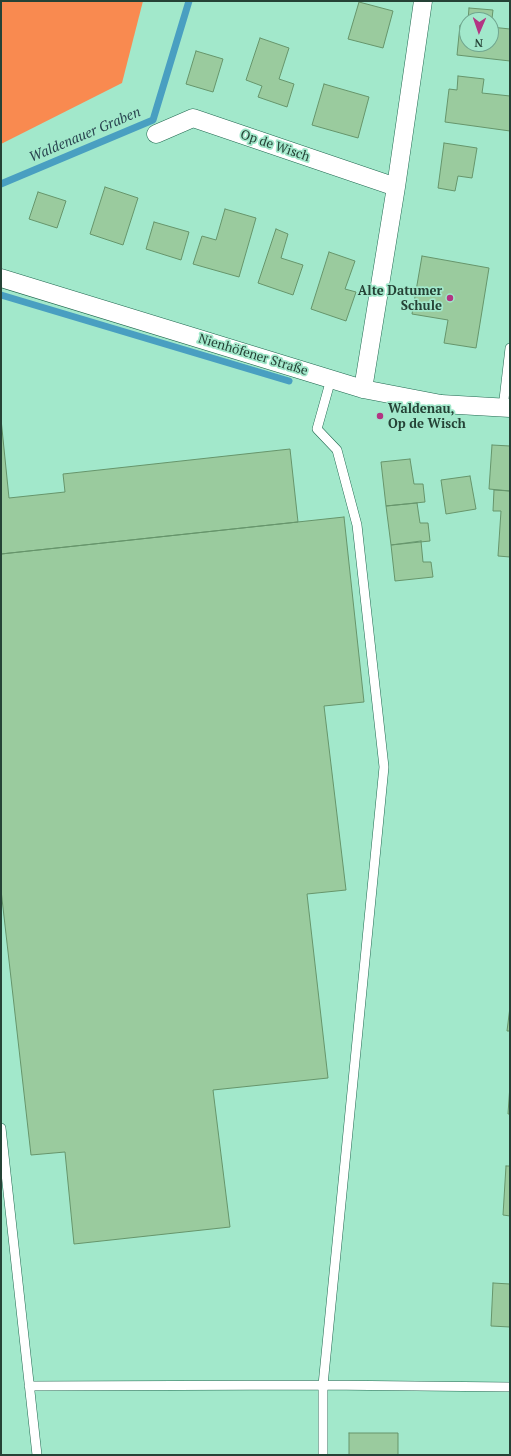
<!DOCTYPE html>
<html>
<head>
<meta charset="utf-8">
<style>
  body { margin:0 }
  #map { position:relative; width:511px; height:1456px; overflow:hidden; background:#a2e8cb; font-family:"PT Serif",serif }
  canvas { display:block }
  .frame { position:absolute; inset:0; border:2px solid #254236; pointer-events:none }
  .north { position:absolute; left:459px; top:12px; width:40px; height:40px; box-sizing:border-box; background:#a2e8cb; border:1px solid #70a68f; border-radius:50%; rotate:182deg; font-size:11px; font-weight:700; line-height:16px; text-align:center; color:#254236 }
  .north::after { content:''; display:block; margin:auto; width:14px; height:18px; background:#b33583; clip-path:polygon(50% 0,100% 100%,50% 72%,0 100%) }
</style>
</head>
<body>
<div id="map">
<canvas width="511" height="1456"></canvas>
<div class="frame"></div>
<div class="north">N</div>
</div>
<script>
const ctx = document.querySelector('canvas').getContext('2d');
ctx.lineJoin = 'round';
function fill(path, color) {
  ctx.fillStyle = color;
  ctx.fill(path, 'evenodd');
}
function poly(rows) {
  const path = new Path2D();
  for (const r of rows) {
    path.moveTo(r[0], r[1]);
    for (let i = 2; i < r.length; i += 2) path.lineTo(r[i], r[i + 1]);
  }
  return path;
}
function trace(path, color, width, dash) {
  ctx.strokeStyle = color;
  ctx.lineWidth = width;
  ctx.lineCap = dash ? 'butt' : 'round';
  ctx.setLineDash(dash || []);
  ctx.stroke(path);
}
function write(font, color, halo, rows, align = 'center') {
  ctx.font = font + ' "PT Serif",serif';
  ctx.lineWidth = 3.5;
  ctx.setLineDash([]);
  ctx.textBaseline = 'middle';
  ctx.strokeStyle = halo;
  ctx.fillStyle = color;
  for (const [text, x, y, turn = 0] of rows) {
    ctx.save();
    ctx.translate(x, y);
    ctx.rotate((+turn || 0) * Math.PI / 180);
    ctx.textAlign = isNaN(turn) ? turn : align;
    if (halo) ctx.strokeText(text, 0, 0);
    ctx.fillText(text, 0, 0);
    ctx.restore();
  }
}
fill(poly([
  [1,1,143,1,122,83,1,144]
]), '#f98a50');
trace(poly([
  [1,184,153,120,189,1],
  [1,295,289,381]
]), '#499fc1', 7);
const building = poly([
  [359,2,393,11,383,48,348,39,359,2],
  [469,8,493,10,491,27,510,29,510,61,457,55,460,25,467,26,467,44,491,44,491,20,468,20,469,8],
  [260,38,289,48,279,79,294,84,287,107,258,97,262,86,246,80,260,38],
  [196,51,223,59,213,92,186,84,196,51],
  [458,76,484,79,482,93,510,96,510,131,445,122,449,89,457,90,458,76],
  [324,84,369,97,358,138,312,125,324,84],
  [444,143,477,148,472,178,458,176,455,191,438,188,444,143],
  [105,187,138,198,123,245,90,234,105,187],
  [38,192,66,201,57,228,29,219,38,192],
  [225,209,256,218,239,277,193,264,202,236,216,240,225,209],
  [154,222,189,232,181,260,146,249,154,222],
  [276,229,288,234,281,258,303,265,293,295,258,283,276,229],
  [329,252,355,261,345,289,356,292,346,321,311,309,329,252],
  [422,256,489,268,476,348,444,343,448,320,412,314,422,256],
  [1,419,9,498,65,492,63,474,290,449,298,522,1,554,1,419],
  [492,445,510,446,510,491,489,489,492,445],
  [410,459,414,484,423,484,425,502,386,506,381,462,410,459],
  [470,476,476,509,446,514,441,480,470,476],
  [494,490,510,491,510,557,498,556,501,511,493,511,494,490],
  [417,503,420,523,428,523,430,541,391,545,386,506,417,503],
  [344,517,364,702,324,706,346,890,307,894,328,1078,213,1090,230,1227,74,1244,65,1152,31,1155,1,890,1,554,344,517],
  [421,541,423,562,431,562,433,577,395,581,391,545,421,541],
  [510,1007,510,1031,507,1031,510,1007],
  [510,1085,510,1114,508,1114,510,1085],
  [506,1166,510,1166,510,1216,503,1215,506,1166],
  [493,1283,510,1284,510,1327,491,1326,493,1283],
  [349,1433,398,1433,398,1455,349,1455,349,1433]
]);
fill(building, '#9acb9e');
trace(building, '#66956b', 1);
const lane = poly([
  [503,408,510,348],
  [1,1128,37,1455],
  [29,1386,323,1385,510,1387],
  [323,1455,323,1385,384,767,357,525,337,450,317,429,331,379]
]);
const street = poly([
  [156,134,193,118,396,187],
  [1,278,363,389,441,404,510,408],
  [363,389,396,187,423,1]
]);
trace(lane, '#216850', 10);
trace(street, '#216850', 19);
trace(lane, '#fff', 9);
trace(street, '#fff', 18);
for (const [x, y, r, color] of [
  [450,298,4,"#b33583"],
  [380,416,4,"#b33583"]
]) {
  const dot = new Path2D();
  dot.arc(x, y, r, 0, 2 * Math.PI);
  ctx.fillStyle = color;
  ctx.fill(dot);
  trace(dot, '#a2e8cb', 1.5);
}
write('13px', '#254236', '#a2e8cb', [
  ["Op de Wisch",275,146,19],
  ["Nienhöfener Straße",253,355,17]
]);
write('bold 13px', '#254236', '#a2e8cb', [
  ["Alte Datumer",442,291],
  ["Schule",442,306],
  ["Waldenau,",388,409,"left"],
  ["Op de Wisch",388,424,"left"]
], 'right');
write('italic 14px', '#28434f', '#a2e8cb', [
  ["Waldenauer Graben",85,135,-23]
]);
</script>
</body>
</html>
